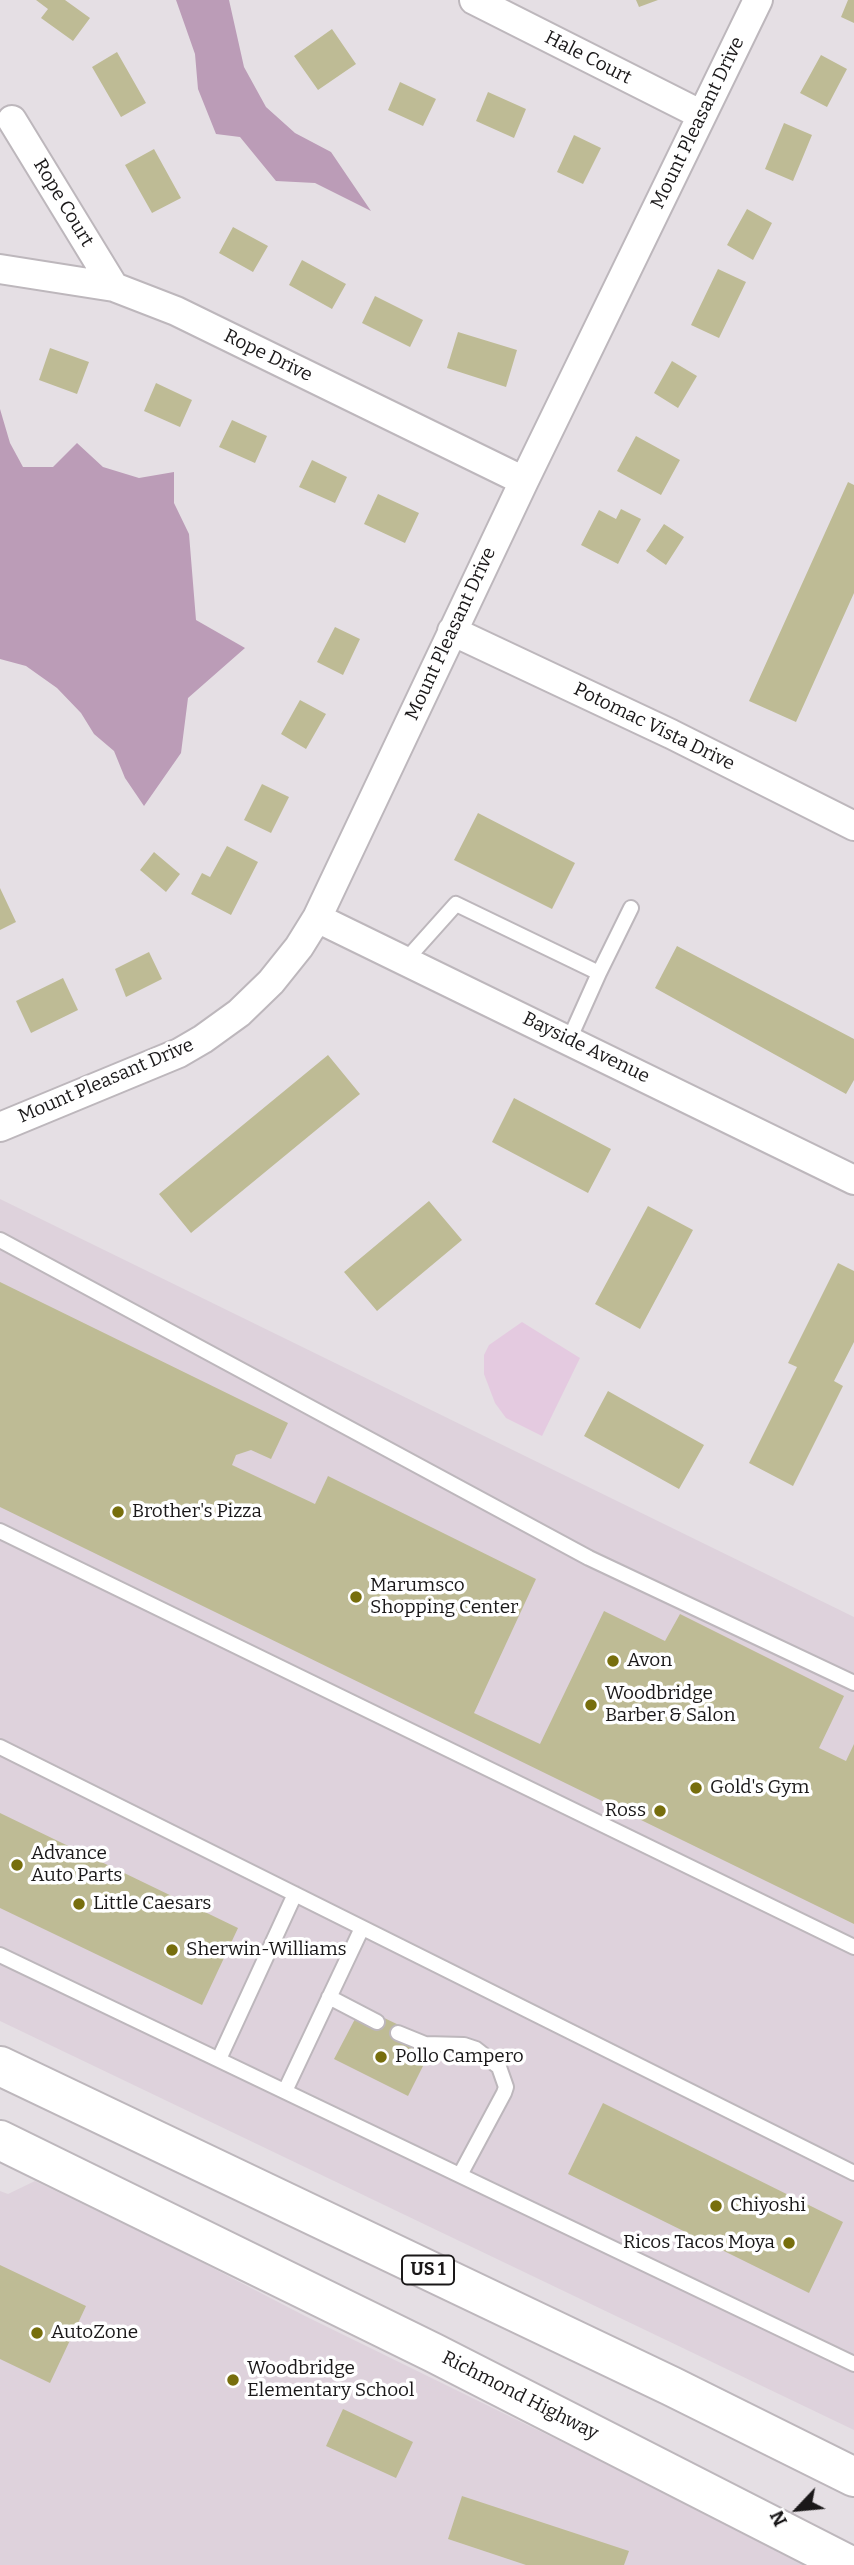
<!DOCTYPE html>
<html>
<head>
<meta charset="utf-8">
<style>
  body { margin:0 }
  #map { position:relative; width:854px; height:2565px; overflow:hidden; background:#e5dfe4; font-family:Bitter,serif }
  canvas { display:block }
  .north { position:absolute; left:763px; top:2474px; width:70px; height:70px; -webkit-text-stroke:5px #fff; paint-order:stroke; rotate:244deg; font-size:19px; font-weight:700; line-height:28px; text-align:center; color:#1a1819 }
  .north::after { content:''; display:block; margin:auto; width:24px; height:32px; background:#1a1819; clip-path:polygon(50% 0,100% 100%,50% 72%,0 100%) }
</style>
</head>
<body>
<div id="map">
<canvas width="854" height="2565"></canvas>
<div class="north">N</div>
</div>
<script>
const ctx = document.querySelector('canvas').getContext('2d');
ctx.lineJoin = 'round';
function fill(path, color) {
  ctx.fillStyle = color;
  ctx.fill(path, 'evenodd');
}
function poly(rows) {
  const path = new Path2D();
  for (const r of rows) {
    path.moveTo(r[0], r[1]);
    for (let i = 2; i < r.length; i += 2) path.lineTo(r[i], r[i + 1]);
  }
  return path;
}
function trace(path, color, width, dash) {
  ctx.strokeStyle = color;
  ctx.lineWidth = width;
  ctx.lineCap = dash ? 'butt' : 'round';
  ctx.setLineDash(dash || []);
  ctx.stroke(path);
}
function write(font, color, halo, rows, align = 'center') {
  ctx.font = font + ' Bitter,serif';
  ctx.lineWidth = 7;
  ctx.setLineDash([]);
  ctx.textBaseline = 'middle';
  ctx.strokeStyle = halo;
  ctx.fillStyle = color;
  for (const [text, x, y, turn = 0] of rows) {
    ctx.save();
    ctx.translate(x, y);
    ctx.rotate((+turn || 0) * Math.PI / 180);
    ctx.textAlign = isNaN(turn) ? turn : align;
    if (halo) ctx.strokeText(text, 0, 0);
    ctx.fillText(text, 0, 0);
    ctx.restore();
  }
}
fill(poly([
  [0,1199,854,1617,854,2430,0,2021],
  [35,2181,180,2251,305,2316,813,2565,0,2565,0,2191,8,2194]
]), '#ded2dc');
fill(poly([
  [522,1322,580,1358,542,1436,506,1418,495,1403,484,1374,484,1355,489,1345]
]), '#e4cae0');
fill(poly([
  [176,0,229,0,244,67,266,107,295,133,331,152,371,211,315,183,276,181,240,137,216,134,198,89,195,54],
  [0,409,10,443,23,467,53,467,77,443,103,467,139,478,174,472,174,503,189,534,196,620,245,648,188,698,181,753,144,806,125,778,114,751,94,734,81,713,57,688,26,666,0,659]
]), '#bb9cb7');
fill(poly([
  [36,0,65,0,90,18,73,41,41,18,48,9],
  [636,0,658,0,639,7],
  [848,0,854,0,854,23,841,17],
  [332,29,356,64,318,90,294,56],
  [117,52,146,103,121,117,92,67],
  [821,55,847,69,827,107,800,93],
  [400,82,436,99,423,126,388,110],
  [488,92,526,109,514,138,476,121],
  [784,123,812,135,793,181,765,169],
  [574,135,601,148,583,184,557,172],
  [154,149,181,198,152,213,125,165],
  [747,209,772,223,753,260,727,245],
  [233,227,268,246,253,272,219,253],
  [302,260,346,284,332,309,289,285],
  [718,269,746,282,719,338,691,325],
  [375,296,423,320,410,347,362,323],
  [458,332,517,350,506,387,447,368],
  [50,348,89,362,77,394,39,380],
  [672,361,697,376,678,408,654,393],
  [156,383,192,400,180,427,144,411],
  [232,420,267,436,255,463,219,447],
  [636,436,680,460,661,495,617,471],
  [312,460,347,477,335,503,299,487],
  [848,482,854,485,854,593,796,722,749,701],
  [378,494,419,513,405,543,364,524],
  [621,509,641,519,618,564,581,545,599,510,616,519],
  [664,524,684,537,666,565,646,551],
  [335,627,360,639,343,675,317,662],
  [300,700,326,714,306,749,281,734],
  [262,784,289,797,271,833,244,820],
  [478,813,575,863,552,909,454,860],
  [227,846,258,862,231,915,191,894,202,873,210,877],
  [154,852,180,874,166,892,140,870],
  [0,888,16,922,0,930],
  [677,946,854,1039,854,1080,846,1094,655,988],
  [149,952,162,979,126,997,115,969],
  [63,978,78,1010,31,1033,16,1001],
  [328,1055,360,1094,191,1233,159,1194],
  [514,1098,611,1149,588,1193,492,1142],
  [429,1201,462,1240,377,1311,344,1272],
  [648,1206,693,1230,640,1329,595,1304],
  [838,1263,854,1271,854,1342,834,1381,843,1386,793,1486,749,1463,797,1367,788,1363],
  [0,1282,288,1423,271,1459,251,1450,236,1455,232,1465,315,1504,328,1476,536,1579,474,1713,540,1744,604,1611,665,1641,680,1614,844,1696,819,1748,846,1761,854,1744,854,1924,0,1507],
  [608,1391,704,1445,679,1489,584,1436],
  [0,1813,238,1928,202,2005,0,1908],
  [380,2016,401,2026,395,2038,428,2056,408,2096,334,2059,355,2019,374,2029],
  [603,2103,843,2222,809,2293,568,2174],
  [0,2265,86,2306,50,2383,0,2359],
  [343,2409,413,2442,396,2478,326,2446],
  [462,2496,629,2551,624,2565,526,2565,448,2539]
]), '#bebb95');
const lane = poly([
  [405,961,456,904,599,973,569,1040],
  [599,973,631,908],
  [0,1240,589,1558,854,1683],
  [0,1531,854,1947],
  [0,1747,854,2173],
  [0,1955,854,2364],
  [329,1997,377,2022],
  [398,2033,425,2044,464,2045,476,2049,499,2067,506,2087,504,2093,460,2175],
  [219,2059,295,1894],
  [285,2091,362,1928]
]);
const street = poly([
  [474,0,702,115],
  [12,120,114,287],
  [0,269,114,287,176,311,524,481],
  [452,631,671,734,854,826],
  [317,918,854,1180],
  [0,1127,179,1053,203,1039,239,1013,271,982,299,947,317,918,524,481,758,0]
]);
const primary = poly([
  [0,2066,671,2386,854,2477],
  [0,2140,434,2353,849,2565]
]);
trace(lane, '#bdb7bc', 18);
trace(street, '#bdb7bc', 32);
trace(primary, '#bdb7bc', 42);
trace(lane, '#fff', 14);
trace(street, '#fff', 28);
trace(primary, '#fff', 38);
for (const [x, y, r, color] of [
  [118,1512,7,"#776e0d"],
  [356,1597,7,"#776e0d"],
  [613,1661,7,"#776e0d"],
  [591,1705,7,"#776e0d"],
  [696,1788,7,"#776e0d"],
  [660,1811,7,"#776e0d"],
  [17,1865,7,"#776e0d"],
  [79,1904,7,"#776e0d"],
  [172,1950,7,"#776e0d"],
  [381,2057,7,"#776e0d"],
  [716,2206,7,"#776e0d"],
  [789,2243,7,"#776e0d"],
  [37,2333,7,"#776e0d"],
  [233,2380,7,"#776e0d"]
]) {
  const dot = new Path2D();
  dot.arc(x, y, r, 0, 2 * Math.PI);
  ctx.fillStyle = color;
  ctx.fill(dot);
  trace(dot, '#fff', 2.5);
}
for (const [x, y, w] of [
  [428,2270,52]
]) {
  const box = new Path2D();
  box.roundRect(x - w / 2, y - 14.5, w, 29, 5);
  ctx.fillStyle = '#fff';
  ctx.fill(box);
  trace(box, '#1a1819', 2);
}
write('bold 18px', '#1a1819', null, [
  ["US 1",428,2270]
]);
write('19px', '#1a1819', '#fff', [
  ["Hale Court",588,58,27],
  ["Mount Pleasant Drive",698,123,-64],
  ["Rope Court",63,203,59],
  ["Rope Drive",268,356,26],
  ["Mount Pleasant Drive",451,634,-65],
  ["Potomac Vista Drive",654,727,26],
  ["Bayside Avenue",586,1048,26],
  ["Mount Pleasant Drive",106,1081,-23],
  ["Richmond Highway",520,2396,27]
]);
write('19px', '#1a1819', '#fff', [
  ["Brother's Pizza",132,1512],
  ["Marumsco",370,1586],
  ["Shopping Center",370,1608],
  ["Avon",627,1661],
  ["Woodbridge",605,1694],
  ["Barber & Salon",605,1716],
  ["Gold's Gym",710,1788],
  ["Ross",646,1811,"right"],
  ["Advance",31,1854],
  ["Auto Parts",31,1876],
  ["Little Caesars",93,1904],
  ["Sherwin-Williams",186,1950],
  ["Pollo Campero",395,2057],
  ["Chiyoshi",730,2206],
  ["Ricos Tacos Moya",775,2243,"right"],
  ["AutoZone",51,2333],
  ["Woodbridge",247,2369],
  ["Elementary School",247,2391]
], 'left');
</script>
</body>
</html>
